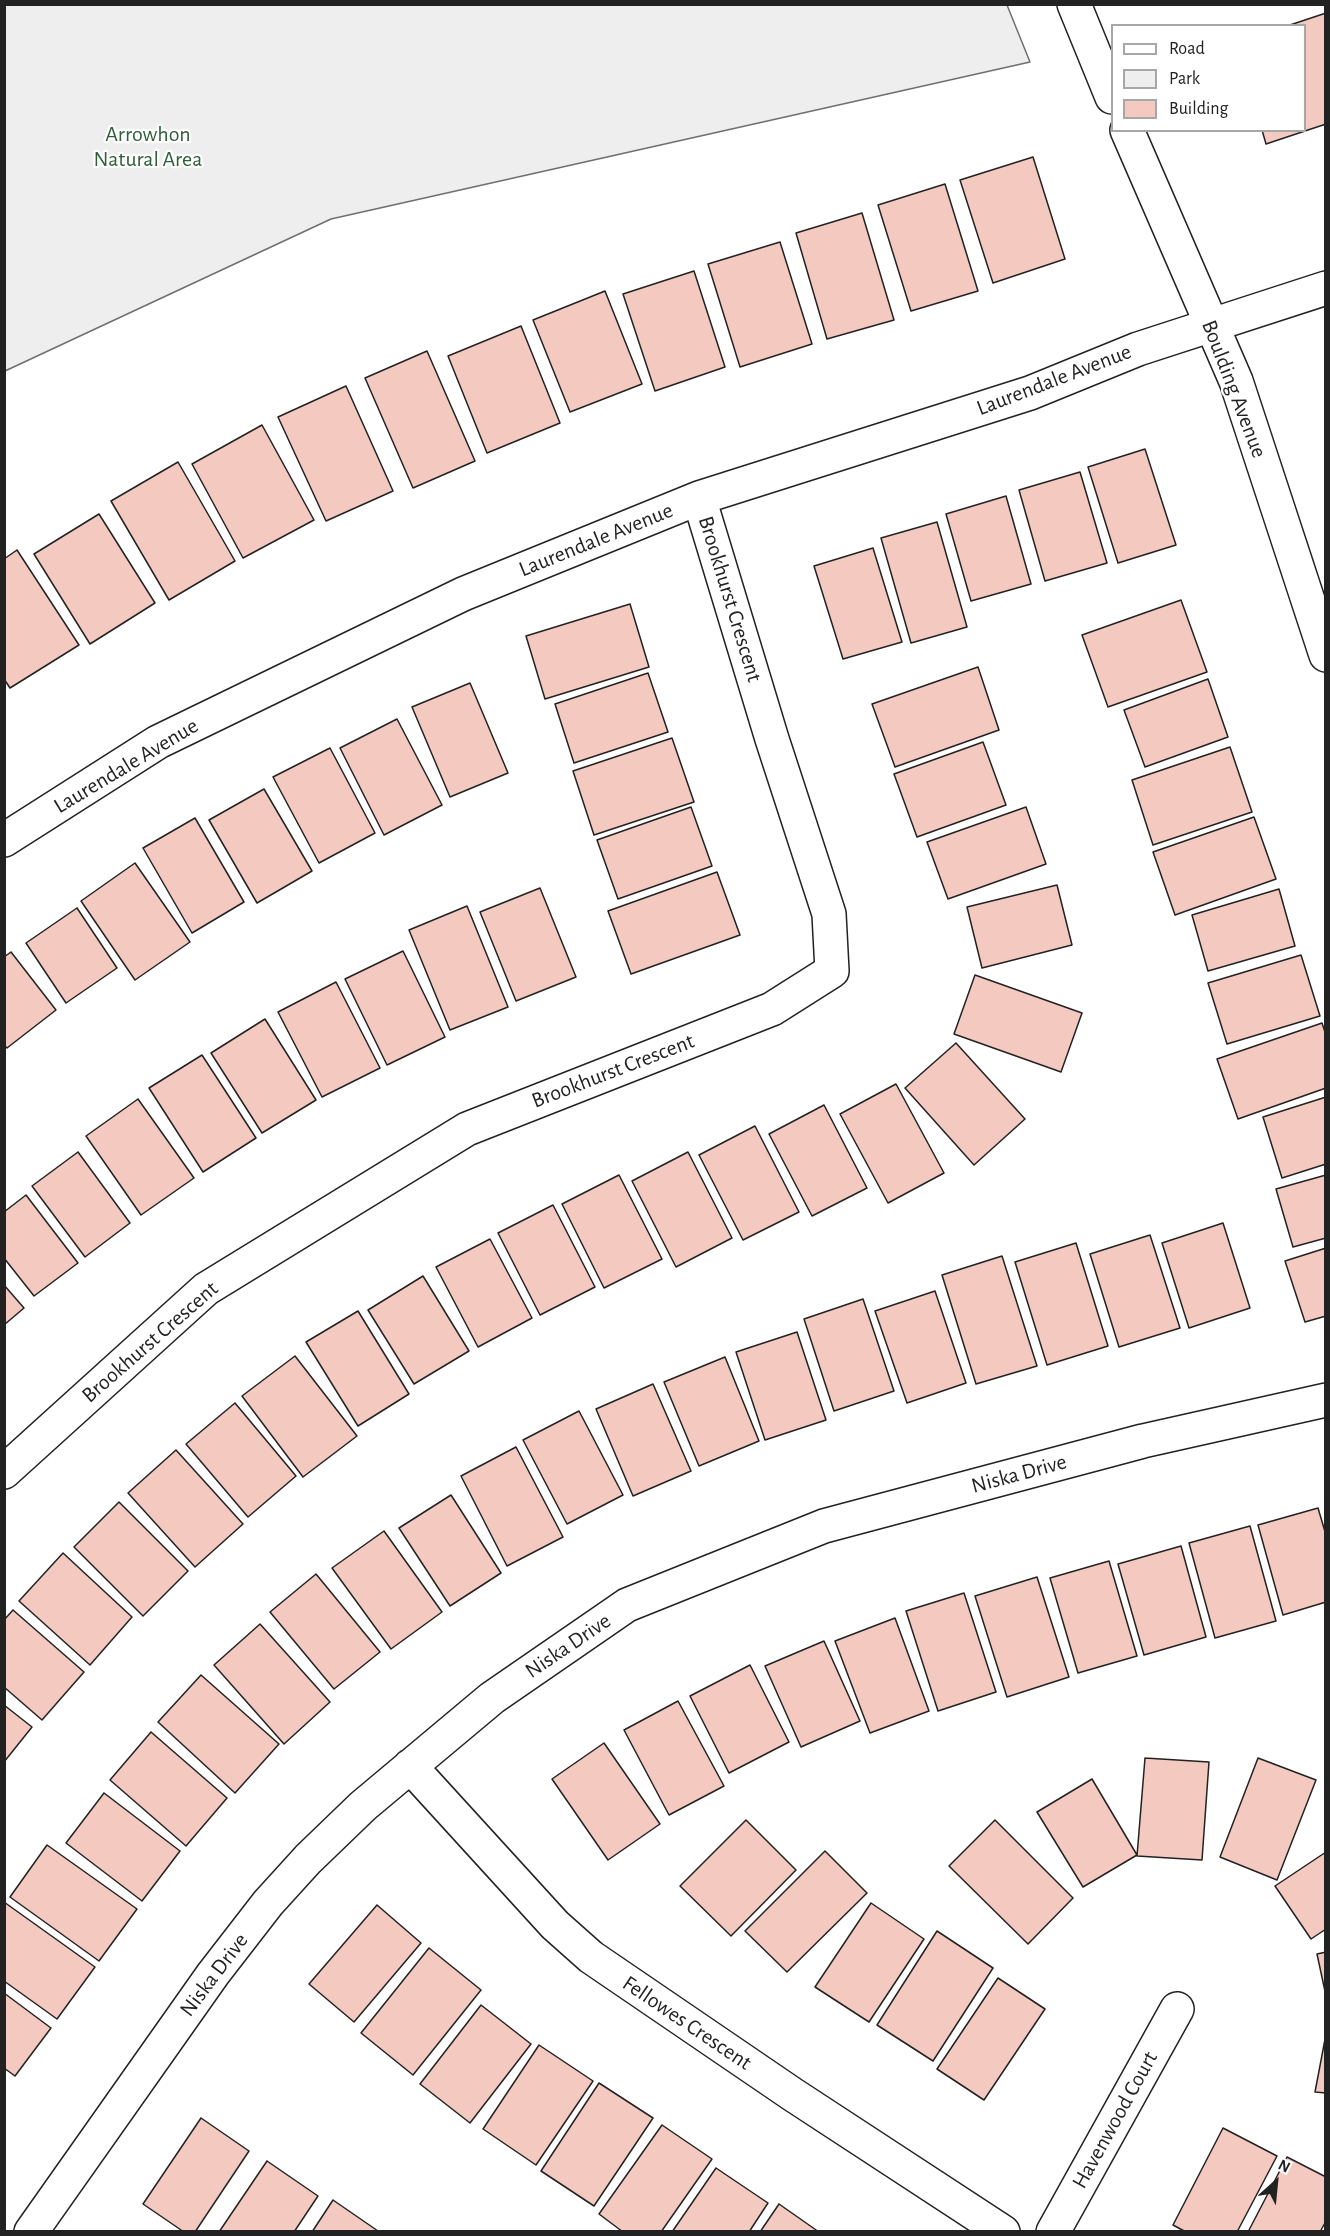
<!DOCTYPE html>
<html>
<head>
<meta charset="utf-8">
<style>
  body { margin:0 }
  #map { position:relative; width:1330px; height:2236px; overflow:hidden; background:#fff; font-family:"Alegreya Sans",sans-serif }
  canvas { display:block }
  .frame { position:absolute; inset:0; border:6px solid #222; pointer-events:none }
  .legend { position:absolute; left:1111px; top:24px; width:195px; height:108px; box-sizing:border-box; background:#fff; border:2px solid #a7a7a7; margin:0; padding:8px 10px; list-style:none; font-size:18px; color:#222 }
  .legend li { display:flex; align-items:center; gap:12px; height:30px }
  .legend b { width:30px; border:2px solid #a7a7a7 }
  .north { position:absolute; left:1246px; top:2152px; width:60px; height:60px; -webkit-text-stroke:4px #fff; paint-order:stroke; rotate:27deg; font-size:16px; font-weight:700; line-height:24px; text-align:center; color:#222 }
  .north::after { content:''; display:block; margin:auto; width:21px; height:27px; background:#222; clip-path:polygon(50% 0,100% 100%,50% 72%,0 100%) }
</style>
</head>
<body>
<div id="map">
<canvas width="1330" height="2236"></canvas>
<div class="frame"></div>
<ul class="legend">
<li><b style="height:8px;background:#fff"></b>Road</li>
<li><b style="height:16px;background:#eee"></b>Park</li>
<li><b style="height:16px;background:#f3c9c0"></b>Building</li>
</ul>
<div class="north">N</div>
</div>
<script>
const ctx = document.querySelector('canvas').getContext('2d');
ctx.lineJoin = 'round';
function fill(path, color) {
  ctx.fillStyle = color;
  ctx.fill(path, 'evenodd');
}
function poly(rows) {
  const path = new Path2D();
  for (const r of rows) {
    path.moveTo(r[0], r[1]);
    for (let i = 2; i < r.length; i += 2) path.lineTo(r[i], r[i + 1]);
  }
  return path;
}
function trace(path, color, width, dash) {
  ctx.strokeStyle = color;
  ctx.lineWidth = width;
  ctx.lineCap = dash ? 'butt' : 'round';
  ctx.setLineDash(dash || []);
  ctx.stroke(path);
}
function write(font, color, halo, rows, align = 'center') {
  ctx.font = font + ' "Alegreya Sans",sans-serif';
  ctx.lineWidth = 4.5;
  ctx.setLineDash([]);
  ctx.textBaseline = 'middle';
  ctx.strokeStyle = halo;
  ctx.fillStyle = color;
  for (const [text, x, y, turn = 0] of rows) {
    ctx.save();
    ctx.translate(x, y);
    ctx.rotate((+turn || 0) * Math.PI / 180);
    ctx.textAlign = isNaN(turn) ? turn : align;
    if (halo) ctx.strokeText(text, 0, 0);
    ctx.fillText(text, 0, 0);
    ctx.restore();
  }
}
const green = poly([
  [4,5,1007,5,1030,62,331,219,5,371,4,5]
]);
fill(green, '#eee');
trace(green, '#6f6f6f', 1.5);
const building = poly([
  [1326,13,1326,124,1266,144,1262,130,1304,130,1304,26,1287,26,1326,13],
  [1033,157,1065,259,993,283,960,180,1033,157],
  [945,184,978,291,911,311,878,205,945,184],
  [862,213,894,320,827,339,796,233,862,213],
  [780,242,812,344,740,367,708,264,780,242],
  [694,271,725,367,655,391,623,294,694,271],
  [605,291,642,384,570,412,533,320,605,291],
  [521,326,560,423,487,453,448,356,521,326],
  [427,351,475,461,413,488,365,378,427,351],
  [346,386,393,491,326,521,278,417,346,386],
  [262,425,314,520,243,558,192,464,262,425],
  [1145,449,1176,545,1118,563,1088,467,1145,449],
  [178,462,235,561,169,600,111,501,178,462],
  [1080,472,1107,563,1045,581,1019,490,1080,472],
  [1006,496,1031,584,971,601,946,514,1006,496],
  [99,514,155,603,90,644,34,554,99,514],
  [937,522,967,627,911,643,881,538,937,522],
  [873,548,902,642,843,659,814,566,873,548],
  [17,550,79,645,10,688,4,679,4,559,17,550],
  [1181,600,1207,672,1108,707,1082,635,1181,600],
  [630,604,649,667,545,699,526,636,630,604],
  [978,667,999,730,895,767,872,704,978,667],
  [648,673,668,732,574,763,555,704,648,673],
  [1208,679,1228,737,1145,767,1124,710,1208,679],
  [470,683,508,773,450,797,412,707,470,683],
  [397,719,442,805,384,835,340,748,397,719],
  [672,738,694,802,594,835,573,771,672,738],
  [983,742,1006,805,917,837,894,774,983,742],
  [1230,747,1252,812,1153,845,1132,780,1230,747],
  [330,748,375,833,319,863,273,777,330,748],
  [264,789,312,871,257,903,209,820,264,789],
  [691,807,712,866,618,899,597,840,691,807],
  [1026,807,1046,864,948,899,927,842,1026,807],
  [1254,817,1276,879,1175,915,1153,852,1254,817],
  [195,818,244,902,192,933,143,848,195,818],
  [135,863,190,942,135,980,81,901,135,863],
  [717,872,740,935,631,974,608,911,717,872],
  [1057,885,1072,945,982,968,967,907,1057,885],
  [540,888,576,977,516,1001,480,912,540,888],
  [1279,889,1295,946,1208,971,1192,915,1279,889],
  [467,906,508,1007,450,1030,409,930,467,906],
  [77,908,117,968,66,1003,26,943,77,908],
  [403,951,445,1037,387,1065,345,979,403,951],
  [11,952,56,1010,7,1048,4,1045,4,957,11,952],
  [1301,955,1320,1016,1227,1044,1208,983,1301,955],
  [975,975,1082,1013,1061,1072,954,1034,975,975],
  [336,982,380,1068,322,1097,278,1012,336,982],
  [265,1019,316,1100,262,1133,211,1053,265,1019],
  [1322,1023,1326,1035,1326,1088,1238,1119,1217,1059,1322,1023],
  [956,1043,1025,1119,974,1165,905,1088,956,1043],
  [202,1055,256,1138,203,1172,149,1088,202,1055],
  [896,1084,944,1173,888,1203,840,1114,896,1084],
  [1326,1097,1326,1164,1282,1178,1263,1117,1326,1097],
  [138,1099,194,1178,141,1215,86,1136,138,1099],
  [824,1105,867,1188,812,1216,769,1134,824,1105],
  [755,1126,799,1212,743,1240,699,1155,755,1126],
  [78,1152,130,1223,85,1257,32,1186,78,1152],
  [688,1152,732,1238,676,1267,632,1181,688,1152],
  [619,1175,662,1259,604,1288,562,1204,619,1175],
  [1326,1175,1326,1238,1293,1247,1276,1189,1326,1175],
  [26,1195,78,1263,34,1296,4,1258,4,1212,26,1195],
  [553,1205,595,1287,540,1315,498,1233,553,1205],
  [1223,1223,1250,1308,1189,1328,1162,1243,1223,1223],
  [1150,1235,1180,1328,1119,1347,1090,1254,1150,1235],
  [490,1239,532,1318,478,1347,436,1267,490,1239],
  [1076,1243,1108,1346,1047,1365,1015,1262,1076,1243],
  [1326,1248,1326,1316,1305,1322,1285,1261,1326,1248],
  [1002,1256,1037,1366,976,1384,942,1275,1002,1256],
  [423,1276,469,1351,414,1384,368,1310,423,1276],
  [4,1285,24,1308,4,1325,4,1285],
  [935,1291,966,1383,907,1403,875,1311,935,1291],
  [863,1299,894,1391,834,1411,804,1319,863,1299],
  [358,1311,409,1394,358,1426,306,1342,358,1311],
  [797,1332,826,1420,765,1440,736,1352,797,1332],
  [295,1356,357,1436,303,1477,242,1396,295,1356],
  [725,1357,759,1441,699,1466,664,1382,725,1357],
  [653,1384,691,1471,633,1496,596,1409,653,1384],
  [235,1403,296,1476,248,1517,186,1444,235,1403],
  [579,1411,623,1495,567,1524,523,1440,579,1411],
  [516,1447,563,1537,507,1566,461,1476,516,1447],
  [176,1450,243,1524,195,1567,128,1493,176,1450],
  [451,1495,501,1573,450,1606,399,1528,451,1495],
  [119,1502,188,1571,143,1616,74,1547,119,1502],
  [1318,1508,1326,1535,1326,1602,1283,1615,1258,1525,1318,1508],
  [1250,1526,1276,1621,1215,1638,1189,1543,1250,1526],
  [384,1531,442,1612,391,1649,332,1568,384,1531],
  [1181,1546,1206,1637,1144,1655,1118,1564,1181,1546],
  [63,1553,132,1617,90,1665,19,1601,63,1553],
  [1109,1561,1137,1656,1078,1673,1050,1578,1109,1561],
  [316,1574,380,1652,334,1689,270,1612,316,1574],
  [1037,1577,1069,1677,1007,1697,975,1596,1037,1577],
  [964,1593,996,1692,938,1711,906,1611,964,1593],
  [13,1610,84,1672,42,1720,4,1687,4,1620,13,1610],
  [895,1618,929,1711,870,1733,835,1641,895,1618],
  [260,1624,330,1702,284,1744,214,1665,260,1624],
  [824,1641,860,1721,801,1747,765,1666,824,1641],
  [750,1665,789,1742,729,1773,690,1696,750,1665],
  [201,1675,279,1744,235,1793,158,1722,201,1675],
  [678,1701,724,1786,669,1815,624,1730,678,1701],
  [4,1705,32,1727,4,1762,4,1705],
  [151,1732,227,1798,186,1846,110,1780,151,1732],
  [604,1743,660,1824,608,1860,552,1779,604,1743],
  [1145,1758,1209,1762,1202,1860,1137,1856,1145,1758],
  [1258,1758,1316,1780,1277,1880,1220,1857,1258,1758],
  [1092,1779,1137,1855,1083,1887,1037,1812,1092,1779],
  [104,1793,180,1851,142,1901,66,1843,104,1793],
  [746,1820,796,1870,731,1936,680,1886,746,1820],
  [995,1820,1073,1898,1028,1944,949,1866,995,1820],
  [47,1845,137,1909,99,1961,10,1897,47,1845],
  [825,1851,867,1893,787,1972,745,1931,825,1851],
  [1326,1852,1326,1929,1311,1939,1275,1886,1326,1852],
  [4,1902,95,1967,57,2019,4,1981,4,1902],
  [871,1903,924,1939,869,2022,815,1987,871,1903],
  [377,1905,421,1943,354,2022,309,1984,377,1905],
  [937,1931,993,1968,933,2061,877,2025,937,1931],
  [429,1948,481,1990,413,2075,361,2033,429,1948],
  [1326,1952,1326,1996,1317,1954,1326,1952],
  [998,1978,1045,2009,984,2100,937,2069,998,1978],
  [4,1993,51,2028,15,2076,4,2068,4,1993],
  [481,2005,531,2044,470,2123,420,2084,481,2005],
  [1326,2034,1326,2093,1315,2092,1326,2034],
  [539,2045,593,2081,536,2165,483,2129,539,2045],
  [599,2083,653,2118,594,2206,541,2171,599,2083],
  [201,2118,249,2151,195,2232,184,2232,143,2204,201,2118],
  [662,2125,712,2159,661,2232,623,2232,599,2214,662,2125],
  [1223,2128,1277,2156,1237,2232,1186,2232,1173,2225,1223,2128],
  [1287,2157,1326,2177,1326,2221,1320,2232,1248,2232,1287,2157],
  [267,2161,318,2196,294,2232,219,2232,267,2161],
  [716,2168,768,2203,749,2232,672,2232,716,2168],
  [333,2200,378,2231,377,2232,312,2232,333,2200],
  [779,2204,819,2232,760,2232,779,2204]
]);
fill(building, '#f3c9c0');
trace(building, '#222', 1.5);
const minor = poly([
  [1074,4,1112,97],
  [1127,130,1236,381,1326,655],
  [4,840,158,742,463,594,699,498,1030,393,1138,349,1326,288],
  [4,1472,206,1289,467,1129,772,1009,832,971,829,914,772,739,699,498],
  [410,1766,555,1925,591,1957,792,2094,1003,2232],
  [31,2232,213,1974,268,1903,308,1859,363,1806,492,1698,627,1605,824,1526,1143,1441,1326,1400],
  [1053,2232,1177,2009]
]);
trace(minor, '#222', 36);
trace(minor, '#fff', 33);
write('22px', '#2f5e38', '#fff', [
  ["Arrowhon",148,134],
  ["Natural Area",148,159]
]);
write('22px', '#222', '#fff', [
  ["Laurendale Avenue",1054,380,-21],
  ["Boulding Avenue",1234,389,69],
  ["Laurendale Avenue",596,540,-22],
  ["Brookhurst Crescent",730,599,73],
  ["Laurendale Avenue",126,766,-31],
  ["Brookhurst Crescent",613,1071,-21],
  ["Brookhurst Crescent",150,1342,-41],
  ["Niska Drive",1019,1474,-15],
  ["Niska Drive",568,1646,-34],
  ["Niska Drive",214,1975,-53],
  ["Fellowes Crescent",687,2023,34],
  ["Havenwood Court",1115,2120,-61]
]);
</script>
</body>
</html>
